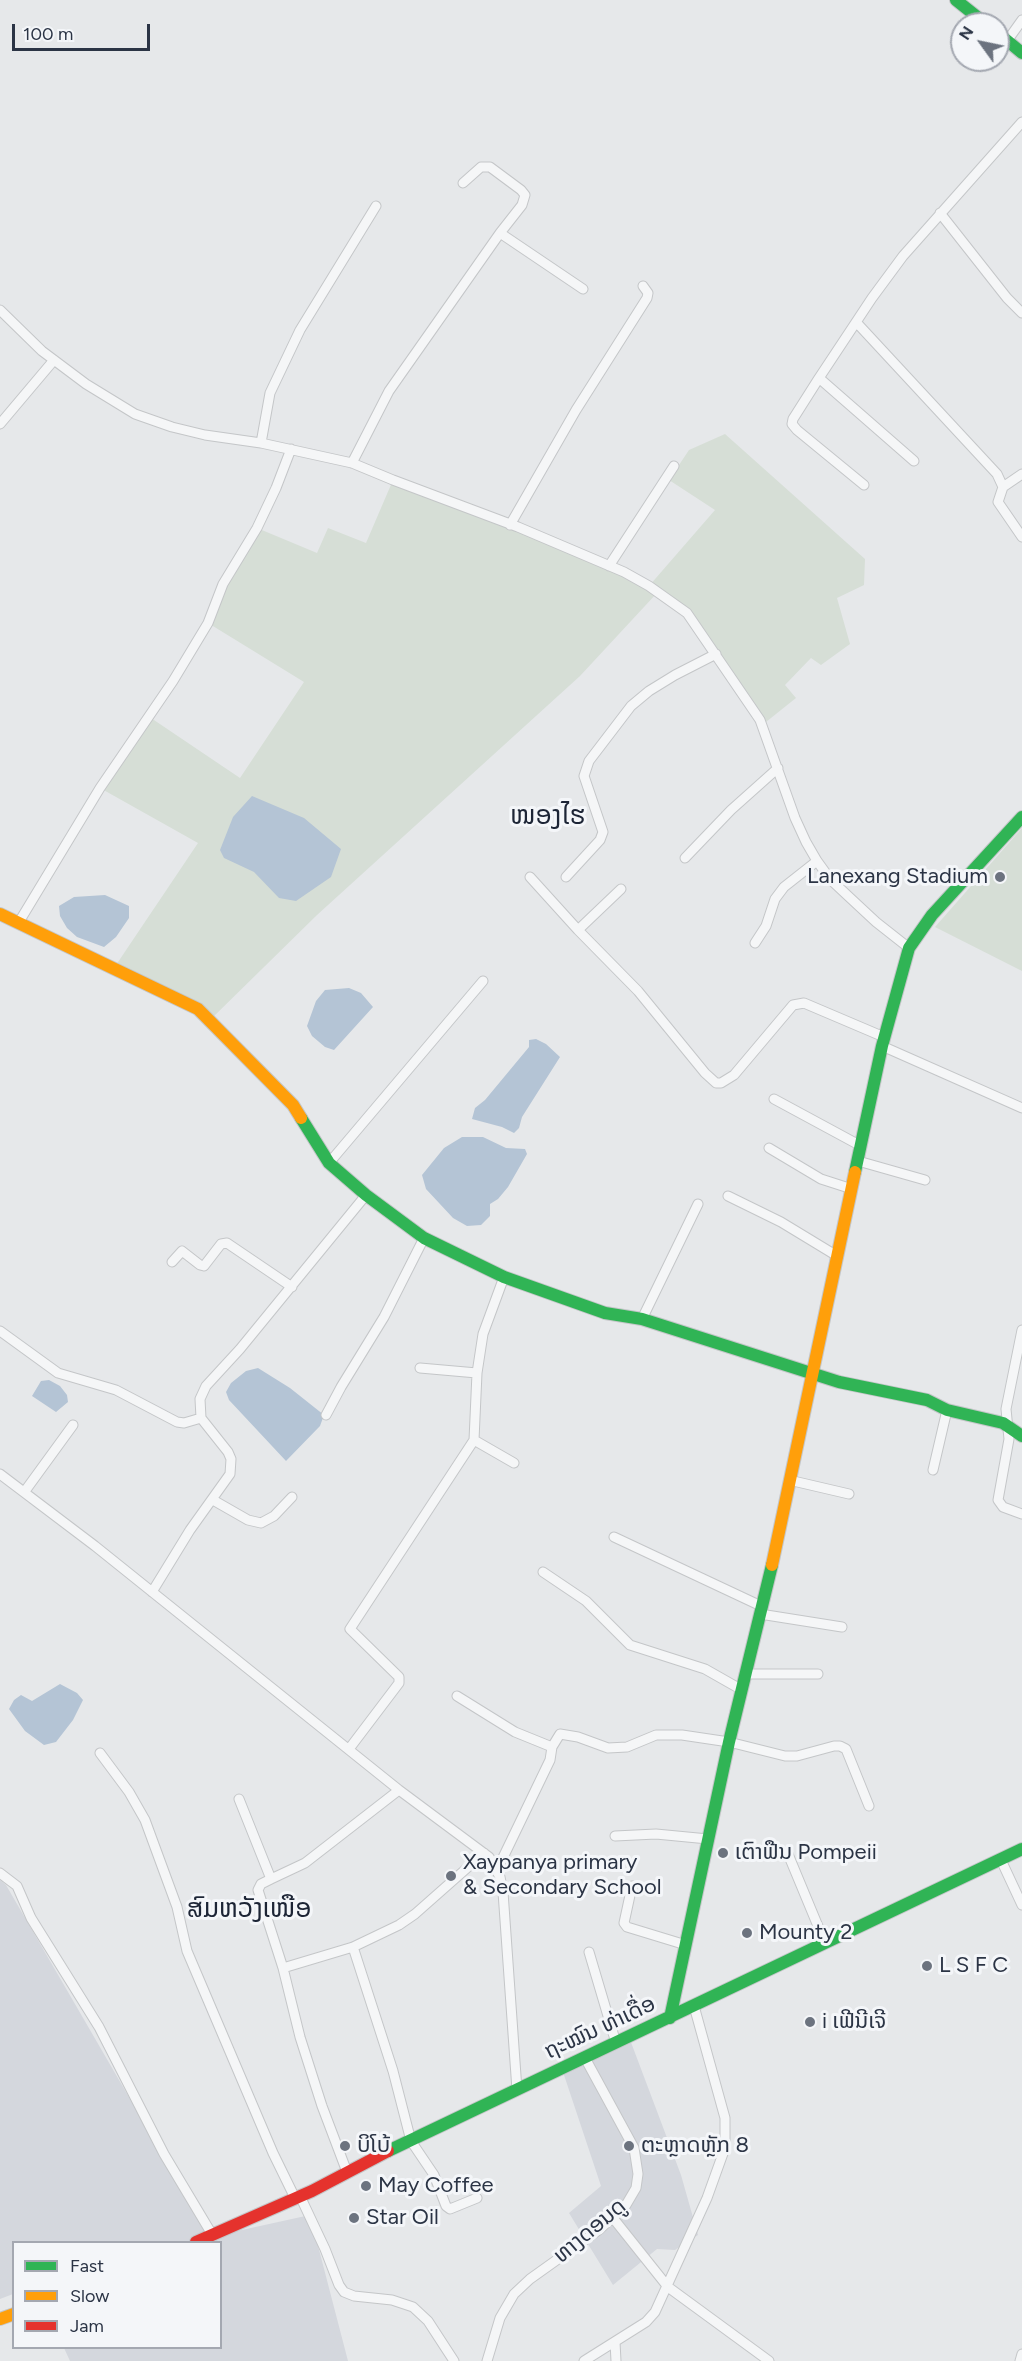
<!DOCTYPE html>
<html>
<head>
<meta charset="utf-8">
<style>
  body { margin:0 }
  #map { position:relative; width:1022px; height:2361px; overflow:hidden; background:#e6e8ea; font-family:Figtree,sans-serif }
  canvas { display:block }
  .legend { position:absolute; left:12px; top:2241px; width:210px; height:108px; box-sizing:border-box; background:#f4f6f9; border:2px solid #a4a8b1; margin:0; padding:8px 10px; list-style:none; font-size:18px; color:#2b3445 }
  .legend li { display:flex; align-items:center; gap:12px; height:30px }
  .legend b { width:30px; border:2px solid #a4a8b1 }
  .north { position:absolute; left:950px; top:12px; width:60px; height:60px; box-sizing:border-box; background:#f4f6f9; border:2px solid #a4a8b1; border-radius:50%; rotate:303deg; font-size:16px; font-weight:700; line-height:24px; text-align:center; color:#2b3445 }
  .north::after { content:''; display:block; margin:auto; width:21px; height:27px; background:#6c737f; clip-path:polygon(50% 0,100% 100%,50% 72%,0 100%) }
  .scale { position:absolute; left:12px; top:24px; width:138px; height:27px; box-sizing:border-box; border:3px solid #2b3445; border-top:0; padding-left:8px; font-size:18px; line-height:21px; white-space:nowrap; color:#2b3445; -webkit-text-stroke:4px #f4f6f9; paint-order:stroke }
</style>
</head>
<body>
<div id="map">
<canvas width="1022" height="2361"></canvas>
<ul class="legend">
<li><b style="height:8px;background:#30b455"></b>Fast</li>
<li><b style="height:8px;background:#ff9f0a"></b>Slow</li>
<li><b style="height:8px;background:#e5322d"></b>Jam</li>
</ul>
<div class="north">N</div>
<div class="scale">100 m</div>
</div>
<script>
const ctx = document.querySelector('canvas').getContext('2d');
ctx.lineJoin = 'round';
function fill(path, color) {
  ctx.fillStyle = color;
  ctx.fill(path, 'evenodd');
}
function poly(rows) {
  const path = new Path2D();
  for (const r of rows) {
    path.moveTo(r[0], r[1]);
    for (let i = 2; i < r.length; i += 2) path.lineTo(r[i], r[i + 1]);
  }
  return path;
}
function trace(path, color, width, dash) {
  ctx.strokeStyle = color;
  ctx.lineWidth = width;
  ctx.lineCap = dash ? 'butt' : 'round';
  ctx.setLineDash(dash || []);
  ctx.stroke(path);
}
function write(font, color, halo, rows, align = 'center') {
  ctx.font = font + ' Figtree,"Noto Sans Lao",sans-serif';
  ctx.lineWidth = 6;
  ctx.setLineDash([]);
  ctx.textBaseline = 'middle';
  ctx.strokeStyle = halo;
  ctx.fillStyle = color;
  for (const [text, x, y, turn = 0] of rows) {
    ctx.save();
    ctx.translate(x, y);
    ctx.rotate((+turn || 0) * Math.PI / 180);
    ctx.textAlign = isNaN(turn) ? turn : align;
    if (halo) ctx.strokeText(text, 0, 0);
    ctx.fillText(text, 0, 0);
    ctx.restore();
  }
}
fill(poly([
  [0,1880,6,1885,210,2237,310,2215,348,2361,70,2361,64,2348,220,2348,220,2242,14,2242,13,2294,0,2299],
  [629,2037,681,2175,698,2235,675,2250,657,2249,613,2285,569,2213,601,2186,562,2069]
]), '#d4d7dd');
fill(poly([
  [725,434,865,559,864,585,837,598,850,644,821,665,811,658,785,685,796,698,761,726,744,697,681,612,657,593,580,676,317,915,209,1021,114,968,198,843,100,788,148,716,240,778,304,682,208,623,257,528,317,553,328,528,366,543,393,480,649,586,715,510,669,480,689,450],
  [1022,828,1022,971,935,927]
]), '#d6ded6');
fill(poly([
  [252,796,304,818,341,849,331,877,296,901,279,898,254,872,224,858,220,850,233,817],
  [105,895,129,906,129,918,116,937,104,947,77,937,67,928,60,916,59,906,74,897],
  [349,988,361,993,373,1007,334,1050,325,1047,312,1036,307,1026,316,1001,325,990],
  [536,1039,546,1044,560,1057,522,1117,519,1128,514,1133,502,1127,472,1119,475,1108,485,1100,529,1047,529,1040],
  [462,1137,483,1137,506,1148,525,1149,527,1154,508,1187,498,1199,490,1204,490,1216,481,1225,467,1226,453,1218,426,1189,422,1175,444,1148],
  [258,1368,290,1388,324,1415,320,1426,286,1461,229,1400,226,1392,231,1383,246,1371],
  [49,1380,60,1386,67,1395,68,1402,56,1412,32,1396,41,1381],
  [60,1684,77,1693,83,1700,73,1720,56,1742,44,1745,25,1731,9,1709,14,1700,21,1695,32,1701]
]), '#b4c4d5');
const street = poly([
  [1007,41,1022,20],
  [940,213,1007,298,1022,313],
  [500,233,583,289],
  [0,310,42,351,86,384,135,414,172,427,205,435,261,443,352,463,393,480,518,527,624,572,649,586,687,613,760,720,795,818,806,842,817,861,830,879,847,895,876,922,909,948],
  [856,322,997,474,1003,487,998,502,1022,537],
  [819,378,793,419,792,424,797,430,864,485],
  [0,424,54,360],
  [261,443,270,393,300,330,376,206],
  [914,461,819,378,872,298,903,256,1022,122],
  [352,463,389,391,500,233,522,205,525,195,521,190,490,167,481,167,463,183],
  [1003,487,1022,474],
  [510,525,576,410,647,298,648,293,643,286],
  [609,566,674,466],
  [685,858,731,810,778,768],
  [530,877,578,930,638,991,705,1073,716,1083,721,1083,734,1075,793,1005,804,1003,884,1037],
  [566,877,600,840,603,832,584,776,589,761,631,706,649,691,675,675,716,654],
  [19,922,100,788,173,681,208,623,223,584,257,528,276,488,291,449],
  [578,930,621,889],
  [755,943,766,926,775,899,784,887,817,861],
  [882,1046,1022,1108],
  [774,1099,861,1146],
  [769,1148,821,1179,852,1189],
  [858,1161,925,1180],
  [329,1163,483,981],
  [728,1196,781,1222,837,1256],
  [172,1262,182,1251,200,1265,204,1266,221,1244,227,1243,292,1287],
  [642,1319,698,1204],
  [1022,1330,1006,1409,1009,1439,998,1500,1003,1507,1022,1514],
  [0,1331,58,1373,116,1390,177,1422,184,1423,201,1418],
  [420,1368,477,1373],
  [326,1415,341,1387,384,1317,424,1238],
  [474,1440,514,1463],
  [933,1470,947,1410],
  [0,1474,95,1546,399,1790,489,1857,500,1877,503,1892,517,2090],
  [789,1480,849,1494],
  [25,1491,73,1425],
  [213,1500,248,1520,261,1523,274,1516,292,1497],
  [614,1537,761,1606],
  [543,1572,586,1601,630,1645,705,1669,742,1690],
  [152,1592,190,1530,230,1474,231,1459,228,1452,201,1418,200,1399,206,1386,240,1349,366,1195],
  [760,1614,842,1627],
  [747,1674,818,1674],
  [457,1696,515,1732,552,1747],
  [349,1749,399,1683,399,1677,350,1629,474,1440,477,1373,483,1334,504,1277],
  [100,1753,129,1792,145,1820,177,1907,187,1951,273,2153,295,2198],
  [239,1799,271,1879,261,1884,258,1890,283,1968,300,2037,322,2106,347,2172],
  [615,1836,656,1834,708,1839],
  [788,1854,825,1943],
  [1001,1860,1022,1905],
  [497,1870,550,1760,552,1747,560,1734,578,1737,608,1748,627,1747,656,1735,682,1735,729,1742,785,1756,797,1756,834,1746,840,1746,846,1749,869,1806],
  [0,1873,17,1886,31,1918,99,2027,164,2154,213,2236],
  [271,1879,305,1863,399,1790],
  [632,1886,624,1923,627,1927,686,1945],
  [353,1947,393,2071,411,2141,434,2175,446,2206,450,2209,477,2198],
  [589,1952,616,2043],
  [283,1968,353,1947,399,1925,415,1914,484,1853],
  [300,2196,325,2249,339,2285,344,2292,354,2296,392,2300,413,2307,428,2321,454,2361],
  [613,2218,668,2287,769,2361],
  [615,2342,616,2361],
  [487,2361,500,2318,514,2294,530,2279,600,2229,626,2205,636,2188,638,2174,634,2148,585,2058],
  [584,2361,646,2322,655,2312,707,2198,725,2148,725,2118,694,2006],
  [1020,2361,1022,2354]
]);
const fast = poly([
  [956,0,986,24],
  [998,33,1022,53],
  [301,1118,329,1163,366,1195,424,1238,504,1277,605,1313,642,1319,839,1382,927,1400,947,1410,1003,1423,1022,1436],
  [855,1172,882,1046,909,948,932,915,1022,817],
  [670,2018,729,1742,772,1565],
  [388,2151,1022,1849]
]);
const slow = poly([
  [0,914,198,1009,293,1105,301,1118],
  [772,1565,855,1172],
  [0,2319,14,2314]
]);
const jam = poly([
  [196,2242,312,2191,388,2151]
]);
trace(street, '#c4c6c8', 11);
trace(fast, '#c4c6c8', 14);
trace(slow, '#c4c6c8', 14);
trace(jam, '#c4c6c8', 14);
trace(street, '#f5f6f7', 9);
trace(fast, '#30b455', 12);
trace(slow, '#ff9f0a', 12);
trace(jam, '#e5322d', 12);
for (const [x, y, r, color] of [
  [1000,877,6,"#6c737f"],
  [723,1853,6,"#6c737f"],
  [451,1876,6,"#6c737f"],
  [747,1933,6,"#6c737f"],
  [927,1966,6,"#6c737f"],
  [810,2022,6,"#6c737f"],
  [345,2146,6,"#6c737f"],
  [629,2146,6,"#6c737f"],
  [366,2186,6,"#6c737f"],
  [354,2218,6,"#6c737f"]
]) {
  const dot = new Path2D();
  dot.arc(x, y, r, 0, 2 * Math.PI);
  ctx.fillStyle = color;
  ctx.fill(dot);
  trace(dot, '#f4f6f9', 2);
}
write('22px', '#2b3445', '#f4f6f9', [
  ["Lanexang Stadium",988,877,"right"],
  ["ເຕົາຟືນ Pompeii",735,1853],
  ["Xaypanya primary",463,1863],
  ["& Secondary School",463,1888],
  ["Mounty 2",759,1933],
  ["L S F C",939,1966],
  ["i ເຟີນີເຈີ",822,2022],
  ["ບິໂບ້",357,2146],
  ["ຕະຫຼາດຫຼັກ 8",641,2146],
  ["May Coffee",378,2186],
  ["Star Oil",366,2218]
], 'left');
write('22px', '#2b3445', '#f4f6f9', [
  ["ຖະໝົນ ທ່າເດື່ອ",600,2028,-25],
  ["ທາງດອນດູ",590,2231,-40]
]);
write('26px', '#1d2536', '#f4f6f9', [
  ["ໜອງໄຮ",548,816],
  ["ສົມຫວັງເໜືອ",249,1909]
]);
</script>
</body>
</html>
